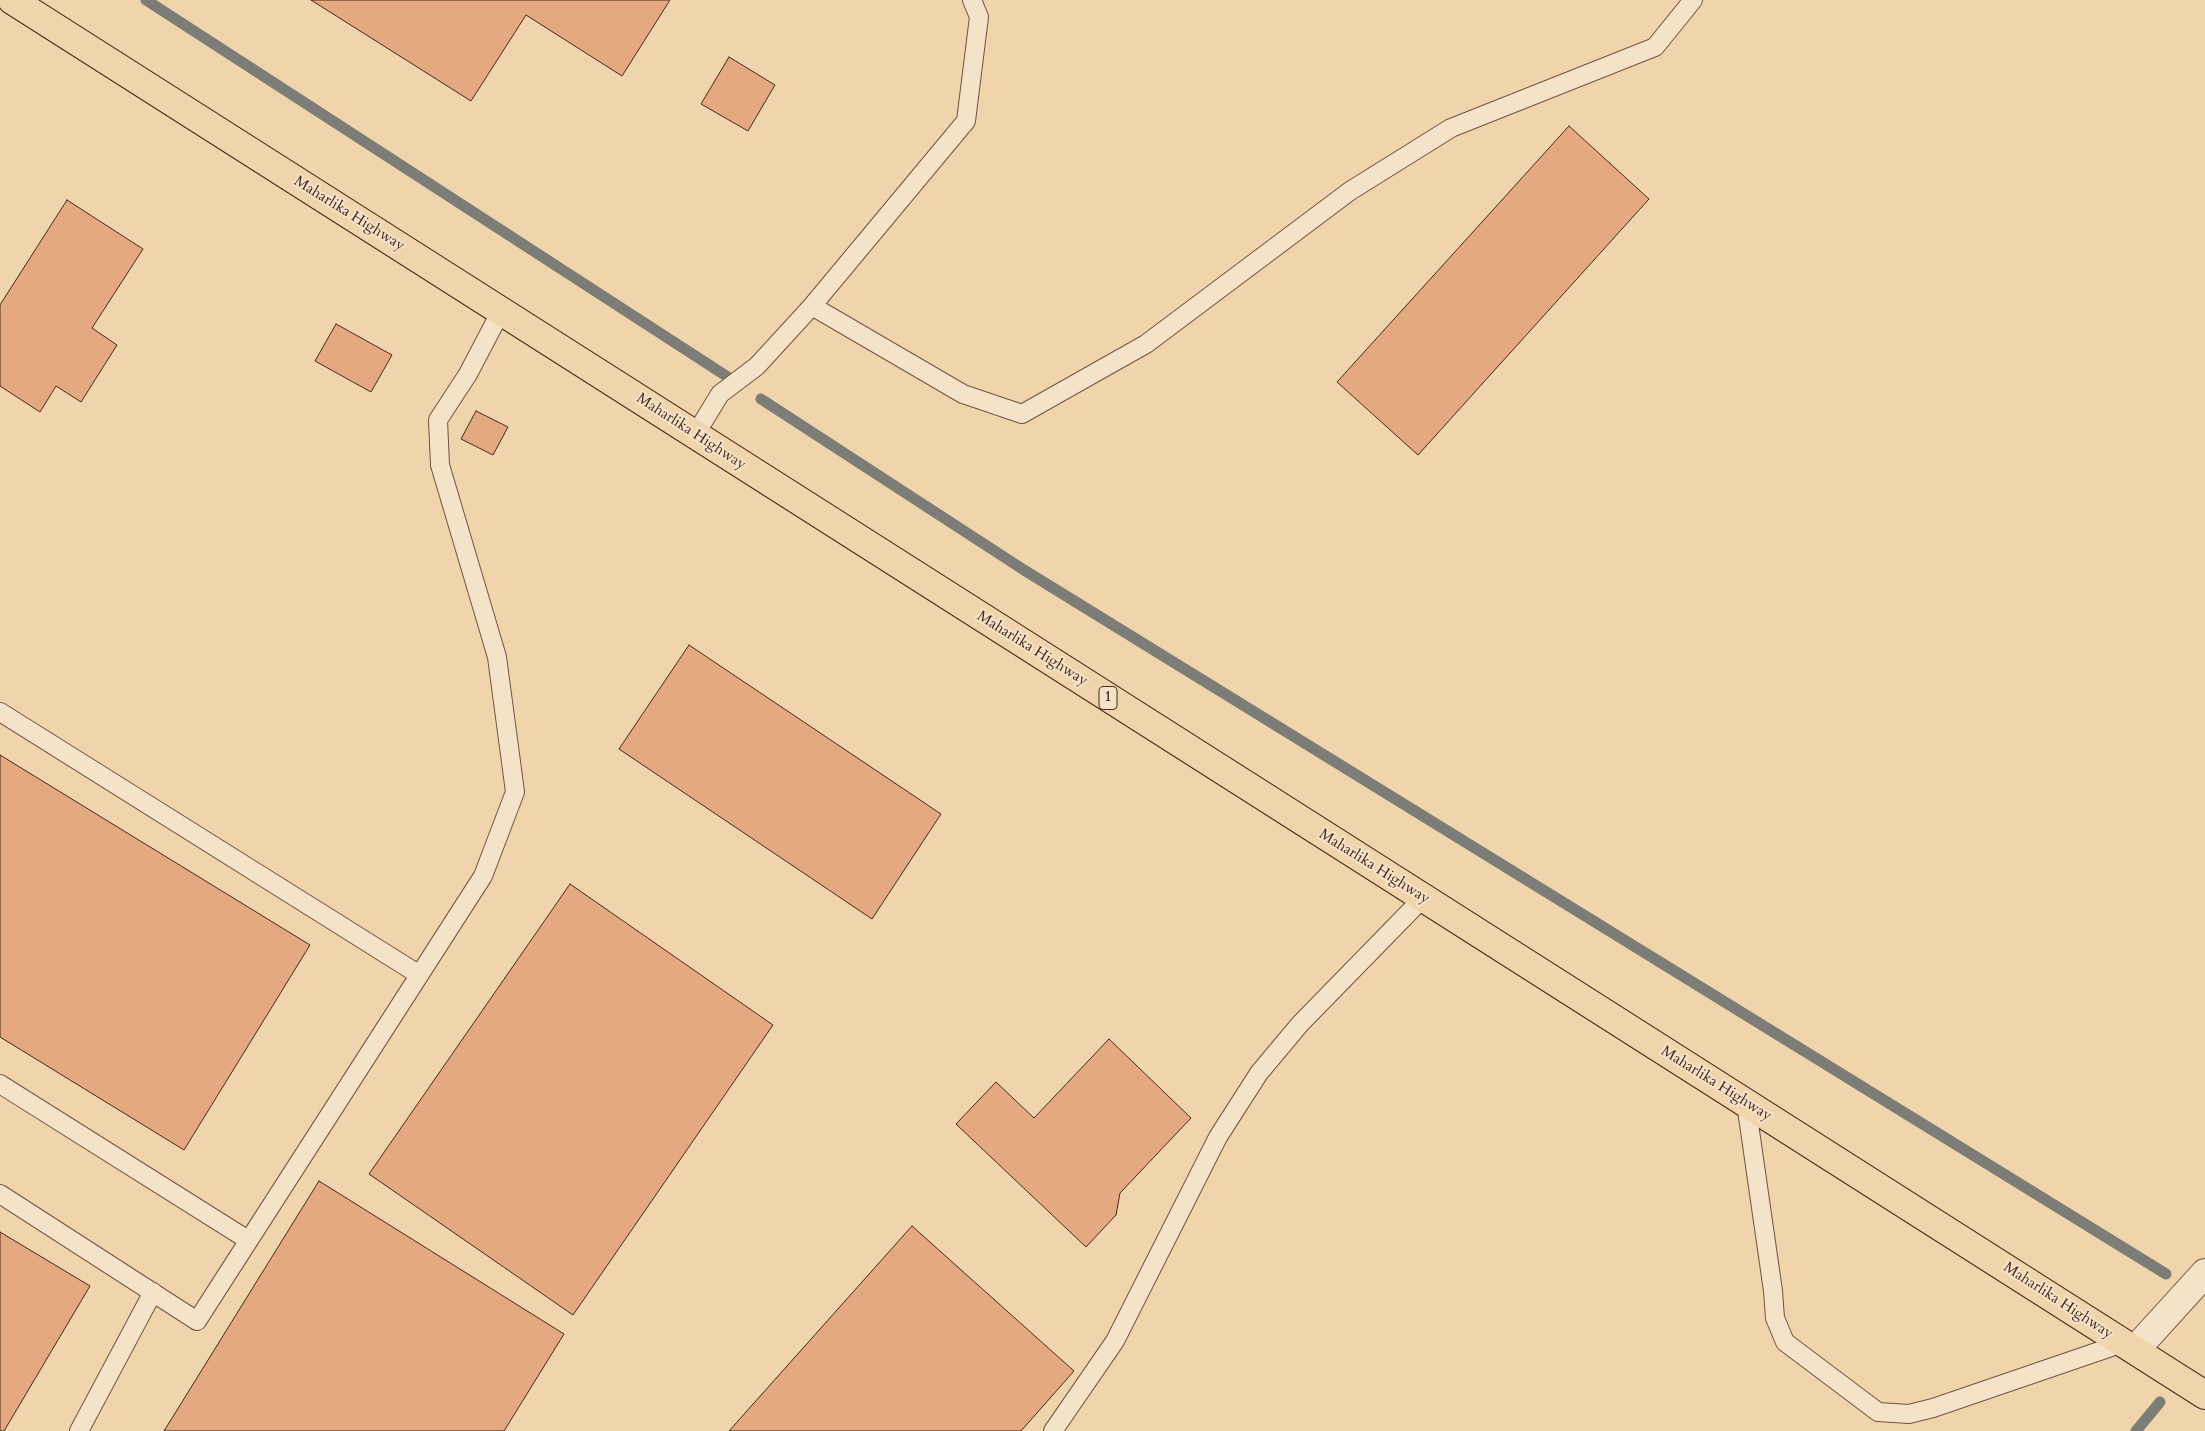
<!DOCTYPE html>
<html>
<head>
<meta charset="utf-8">
<style>
  body { margin:0 }
  canvas { display:block; background:#f0d4ac }
</style>
</head>
<body>
<canvas width="2205" height="1431"></canvas>
<script>
const ctx = document.querySelector('canvas').getContext('2d');
ctx.lineJoin = 'round';
function poly(rows) {
  const path = new Path2D();
  for (const r of rows) {
    path.moveTo(r[0], r[1]);
    for (let i = 2; i < r.length; i += 2) path.lineTo(r[i], r[i + 1]);
  }
  return path;
}
function trace(path, color, width, dash) {
  ctx.strokeStyle = color;
  ctx.lineWidth = width;
  ctx.lineCap = dash ? 'butt' : 'round';
  ctx.setLineDash(dash || []);
  ctx.stroke(path);
}
function fill(path, color) {
  ctx.fillStyle = color;
  ctx.fill(path, 'evenodd');
}
function write(font, color, halo, rows, align = 'center') {
  ctx.font = font + ' Cardo,serif';
  ctx.lineWidth = 4;
  ctx.setLineDash([]);
  ctx.textBaseline = 'middle';
  ctx.strokeStyle = halo;
  ctx.fillStyle = color;
  for (const [text, x, y, turn = 0] of rows) {
    ctx.save();
    ctx.translate(x, y);
    ctx.rotate((+turn || 0) * Math.PI / 180);
    ctx.textAlign = isNaN(turn) ? turn : align;
    if (halo) ctx.strokeText(text, 0, 0);
    ctx.fillText(text, 0, 0);
    ctx.restore();
  }
}
trace(poly([
  [146,0,734,381],
  [761,399,1024,570,2166,1274],
  [2136,1431,2160,1402]
]), '#7d7d78', 11);
const building = poly([
  [311,0,670,0,622,76,526,15,471,101,311,0],
  [729,57,775,85,748,131,701,104,729,57],
  [1569,126,1649,199,1418,455,1337,382,1569,126],
  [67,200,143,249,92,328,117,345,81,402,56,386,40,412,0,386,0,305,67,200],
  [336,324,392,355,371,392,315,361,336,324],
  [476,411,508,427,493,455,461,439,476,411],
  [689,645,941,814,872,919,619,749,689,645],
  [0,755,310,945,184,1150,0,1037,0,755],
  [570,884,773,1025,573,1315,369,1174,570,884],
  [1109,1039,1191,1118,1120,1193,1116,1215,1086,1247,956,1124,996,1082,1034,1118,1109,1039],
  [319,1181,564,1334,504,1431,164,1431,319,1181],
  [912,1226,1074,1371,1021,1431,729,1431,912,1226],
  [0,1232,90,1286,4,1431,0,1431,0,1232]
]);
fill(building, '#e4a980');
trace(building, '#47281c', 1);
const service = poly([
  [812,306,963,394,1022,414,1146,344,1350,191,1451,128,1655,47,1693,0],
  [695,435,720,394,757,366,812,306,966,121,979,17,972,0],
  [0,712,418,974],
  [0,1084,248,1240],
  [1746,1103,1773,1291,1775,1318,1785,1342,1878,1412,1909,1414,1933,1408,2123,1343],
  [0,1194,197,1321,483,876,515,792,497,657,440,465,438,420,468,374,501,311],
  [79,1431,153,1292],
  [1053,1431,1115,1341,1218,1137,1259,1073,1300,1024,1423,898]
]);
const minor = poly([
  [2135,1350,2205,1273]
]);
const trunk = poly([
  [12,0,2205,1395]
]);
trace(service, '#715340', 20);
trace(minor, '#715340', 30);
trace(trunk, '#47281c', 30);
trace(service, '#f5e3c9', 18);
trace(minor, '#f5e3c9', 28);
trace(trunk, '#f0d4ac', 28);
for (const [x, y, w] of [
  [1108,698,18]
]) {
  const box = new Path2D();
  box.roundRect(x - w / 2, y - 11.5, w, 23, 4);
  ctx.fillStyle = '#f5e3c9';
  ctx.fill(box);
  trace(box, '#47281c', 1);
}
write('bold 14px', '#47281c', null, [
  ["1",1108,698]
]);
write('15px', '#47281c', '#f5e3c9', [
  ["Maharlika Highway",349,214,32],
  ["Maharlika Highway",691,432,33],
  ["Maharlika Highway",1032,649,32],
  ["Maharlika Highway",1374,867,32],
  ["Maharlika Highway",1716,1084,32],
  ["Maharlika Highway",2058,1301,33]
]);
</script>
</body>
</html>
